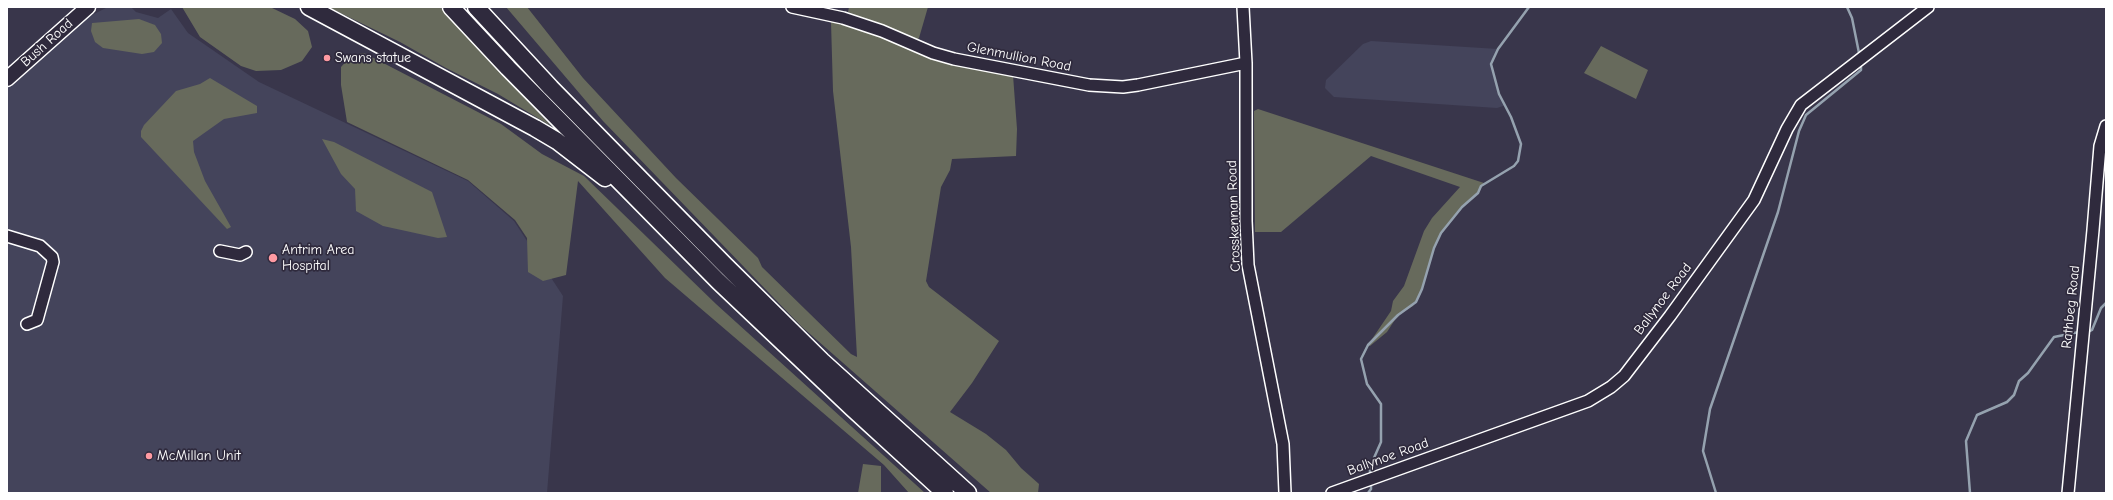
<!DOCTYPE html>
<html>
<head>
<meta charset="utf-8">
<style>
  body { margin:0 }
  #map { position:relative; width:2113px; height:500px; overflow:hidden; background:#39364b; font-family:"Comic Neue",sans-serif }
  canvas { display:block }
  .frame { position:absolute; inset:0; border:8px solid #fff; pointer-events:none }
</style>
</head>
<body>
<div id="map">
<canvas width="2113" height="500"></canvas>
<div class="frame"></div>
</div>
<script>
const ctx = document.querySelector('canvas').getContext('2d');
ctx.lineJoin = 'round';
function fill(path, color) {
  ctx.fillStyle = color;
  ctx.fill(path, 'evenodd');
}
function poly(rows) {
  const path = new Path2D();
  for (const r of rows) {
    path.moveTo(r[0], r[1]);
    for (let i = 2; i < r.length; i += 2) path.lineTo(r[i], r[i + 1]);
  }
  return path;
}
function trace(path, color, width, dash) {
  ctx.strokeStyle = color;
  ctx.lineWidth = width;
  ctx.lineCap = dash ? 'butt' : 'round';
  ctx.setLineDash(dash || []);
  ctx.stroke(path);
}
function write(font, color, halo, rows, align = 'center') {
  ctx.font = font + ' "Comic Neue",sans-serif';
  ctx.lineWidth = 3.5;
  ctx.setLineDash([]);
  ctx.textBaseline = 'middle';
  ctx.strokeStyle = halo;
  ctx.fillStyle = color;
  for (const [text, x, y, turn = 0] of rows) {
    ctx.save();
    ctx.translate(x, y);
    ctx.rotate((+turn || 0) * Math.PI / 180);
    ctx.textAlign = isNaN(turn) ? turn : align;
    if (halo) ctx.strokeText(text, 0, 0);
    ctx.fillText(text, 0, 0);
    ctx.restore();
  }
}
fill(poly([
  [108,7,131,7,136,12,158,18,171,9,188,33,259,82,468,181,514,221,563,296,547,493,7,493,7,85,90,16],
  [1371,41,1498,49,1491,64,1492,71,1499,94,1506,105,1497,108,1334,97,1325,88,1326,80,1363,44]
]), '#44445b');
fill(poly([
  [182,7,270,7,295,19,308,31,312,47,302,61,281,70,256,71,241,66,200,37],
  [328,7,440,7,551,126,498,94,446,68,400,42],
  [506,7,527,7,583,78,676,178,758,258,762,267,851,354,857,357,851,247,833,91,831,22,834,20,856,27,939,60,1013,75,1017,129,1016,156,952,159,950,170,941,187,926,281,929,287,999,341,972,383,950,412,986,434,1006,450,1021,468,1039,484,1038,493,991,493,801,326,603,121],
  [849,7,928,7,919,38,916,41,848,12],
  [139,19,155,25,161,34,162,43,154,52,142,54,103,48,95,42,91,31,92,23],
  [1601,46,1648,70,1636,99,1584,73],
  [364,53,501,124,542,154,584,176,716,304,925,493,909,493,884,465,665,278,578,181,566,275,543,281,528,272,527,238,515,220,468,180,347,122,341,85,341,67,352,55],
  [210,78,257,106,257,113,224,119,193,141,194,152,205,181,231,227,227,229,141,137,141,131,144,125,176,91,200,84],
  [1258,109,1484,183,1478,193,1462,207,1441,233,1434,248,1421,293,1413,306,1398,315,1387,332,1370,346,1368,345,1391,311,1393,301,1404,286,1424,231,1432,218,1460,187,1371,156,1281,232,1255,232,1254,111],
  [322,139,334,142,432,192,447,237,438,238,383,226,356,211,355,189,341,174],
  [863,464,881,466,881,493,858,493]
]), '#676a5c');
trace(poly([
  [1847,7,1852,18,1859,53],
  [2086,333,2092,330,2101,308,2106,303],
  [1370,472,1370,467,1381,442,1381,404,1367,384,1361,359,1368,345,1398,315,1416,302,1422,289,1434,248,1441,233,1462,207,1478,193,1481,186,1514,166,1518,161,1521,144,1511,117,1499,94,1491,64,1498,49,1529,7],
  [1368,493,1371,489,1371,483],
  [1716,493,1703,451,1710,409,1778,212,1799,131,1806,115,1861,70,1861,67],
  [1970,493,1966,441,1977,415,2007,402,2014,395,2019,381,2028,373,2054,337,2079,332]
]), '#95a2af', 2.5);
const minor = poly([
  [792,7,843,18,882,31,933,53,954,59,1089,85,1123,87,1138,85,1246,63],
  [1243,7,1246,63,1246,221,1248,265,1283,444,1285,493],
  [7,236,40,246,52,257,53,262,37,320,27,324],
  [220,251,240,255,246,252],
  [1332,493,1588,401,1611,387,1624,376,1670,316,1754,200,1787,129,1801,105,1928,7],
  [2068,493,2093,230,2100,146,2106,126]
]);
const major = poly([
  [7,79,88,7]
]);
const highway = poly([
  [309,7,535,128,557,141,605,178],
  [451,7,508,68,718,281,852,408,945,493],
  [476,7,551,88,725,265,822,361,968,493]
]);
trace(minor, '#fff', 14);
trace(major, '#fff', 17);
trace(highway, '#fff', 19);
trace(minor, '#2f2a3d', 11);
trace(major, '#2f2a3d', 14);
trace(highway, '#2f2a3d', 16);
for (const [x, y, r, color] of [
  [327,58,4,"#ff9aa2"],
  [273,258,5,"#ff9aa2"],
  [149,456,4,"#ff9aa2"]
]) {
  const dot = new Path2D();
  dot.arc(x, y, r, 0, 2 * Math.PI);
  ctx.fillStyle = color;
  ctx.fill(dot);
  trace(dot, '#2f2a3d', 1.5);
}
write('14px', '#fff', '#2f2a3d', [
  ["Bush Road",47,43,-42],
  ["Glenmullion Road",1019,57,11],
  ["Crosskennan Road",1234,216,-92],
  ["Ballynoe Road",1663,299,-53],
  ["Rathbeg Road",2071,307,-84],
  ["Ballynoe Road",1388,457,-20]
]);
write('14px', '#fff', '#2f2a3d', [
  ["Swans statue",335,58],
  ["Antrim Area",282,250],
  ["Hospital",282,266],
  ["McMillan Unit",157,456]
], 'left');
</script>
</body>
</html>
